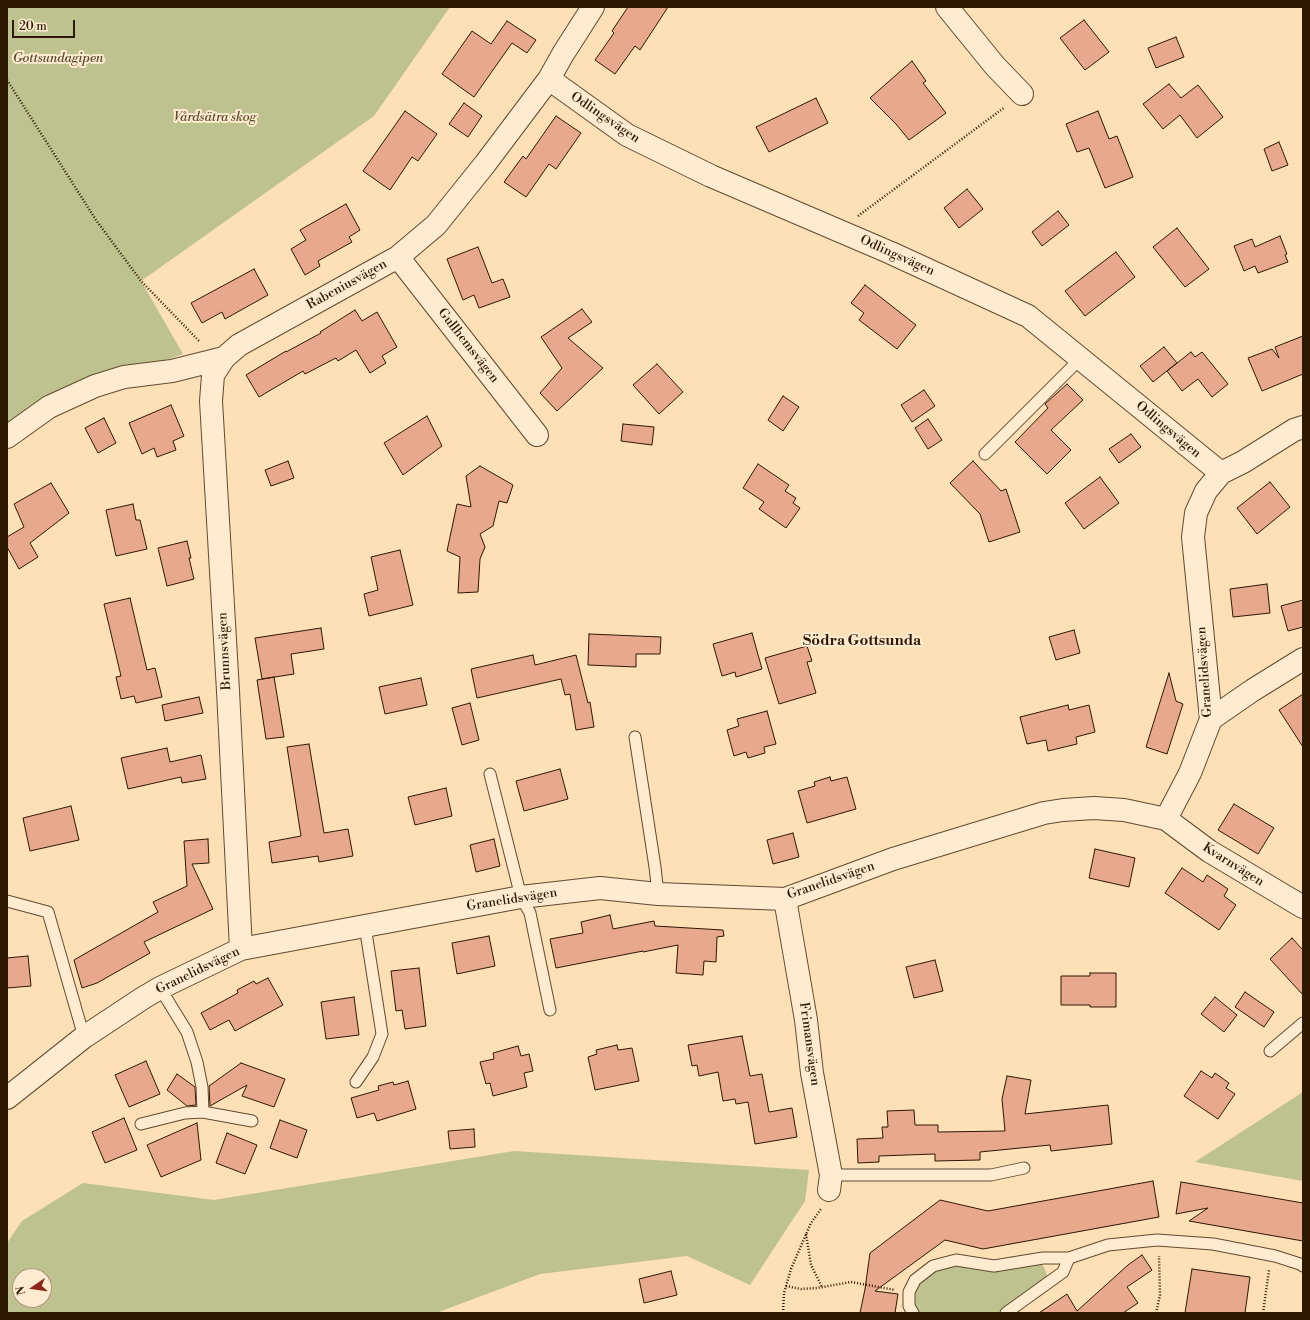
<!DOCTYPE html>
<html>
<head>
<meta charset="utf-8">
<style>
  body { margin:0 }
  #map { position:relative; width:1310px; height:1320px; overflow:hidden; background:#fde0b6; font-family:"Libre Bodoni",serif }
  canvas { display:block }
  .frame { position:absolute; inset:0; border:8px solid #2d1802; pointer-events:none }
  .north { position:absolute; left:12px; top:1268px; width:40px; height:40px; box-sizing:border-box; background:#feebd0; border:1px solid #aa977e; border-radius:50%; rotate:257deg; font-size:11px; font-weight:700; line-height:16px; text-align:center; color:#2d1802 }
  .north::after { content:''; display:block; margin:auto; width:14px; height:18px; background:#8f2418; clip-path:polygon(50% 0,100% 100%,50% 72%,0 100%) }
  .scale { position:absolute; left:12px; top:20px; width:63px; height:18px; box-sizing:border-box; border:2px solid #2d1802; border-top:0; padding-left:5px; font-size:12px; line-height:14px; white-space:nowrap; color:#2d1802; -webkit-text-stroke:3px #feebd0; paint-order:stroke }
</style>
</head>
<body>
<div id="map">
<canvas width="1310" height="1320"></canvas>
<div class="frame"></div>
<div class="north">N</div>
<div class="scale">20 m</div>
</div>
<script>
const ctx = document.querySelector('canvas').getContext('2d');
ctx.lineJoin = 'round';
function fill(path, color) {
  ctx.fillStyle = color;
  ctx.fill(path, 'evenodd');
}
function poly(rows) {
  const path = new Path2D();
  for (const r of rows) {
    path.moveTo(r[0], r[1]);
    for (let i = 2; i < r.length; i += 2) path.lineTo(r[i], r[i + 1]);
  }
  return path;
}
function trace(path, color, width, dash) {
  ctx.strokeStyle = color;
  ctx.lineWidth = width;
  ctx.lineCap = dash ? 'butt' : 'round';
  ctx.setLineDash(dash || []);
  ctx.stroke(path);
}
function write(font, color, halo, rows, align = 'center') {
  ctx.font = font + ' "Libre Bodoni",serif';
  ctx.lineWidth = 4;
  ctx.setLineDash([]);
  ctx.textBaseline = 'middle';
  ctx.strokeStyle = halo;
  ctx.fillStyle = color;
  for (const [text, x, y, turn = 0] of rows) {
    ctx.save();
    ctx.translate(x, y);
    ctx.rotate((+turn || 0) * Math.PI / 180);
    ctx.textAlign = isNaN(turn) ? turn : align;
    if (halo) ctx.strokeText(text, 0, 0);
    ctx.fillText(text, 0, 0);
    ctx.restore();
  }
}
fill(poly([
  [7,7,450,7,374,116,141,281,183,354,155,364,7,437],
  [1303,1092,1303,1181,1195,1162],
  [514,1151,809,1170,805,1201,750,1285,687,1256,540,1274,436,1313,7,1313,7,1243,22,1221,83,1183,214,1200],
  [20,1276,44,1276,44,1300,20,1300],
  [1038,1259,1045,1269,1049,1282,1006,1313,913,1313,915,1280,956,1260,994,1266]
]), '#bec28e');
const building = poly([
  [628,7,668,7,640,50,635,46,615,74,595,60,614,33,612,31,628,7],
  [1084,20,1109,52,1085,70,1060,38,1084,20],
  [507,21,536,40,527,53,512,43,474,97,442,74,472,31,491,44,507,21],
  [1176,37,1184,57,1156,68,1148,48,1176,37],
  [912,61,926,81,923,83,946,113,909,140,896,124,870,98,912,61],
  [1169,84,1181,98,1198,85,1223,117,1197,138,1180,115,1163,129,1143,104,1169,84],
  [816,98,828,123,769,152,756,127,816,98],
  [464,103,482,116,468,137,449,124,464,103],
  [405,111,437,134,418,161,412,157,390,190,363,171,405,111],
  [1098,111,1109,139,1117,136,1133,177,1105,188,1089,148,1077,152,1066,124,1098,111],
  [556,116,581,133,556,169,549,164,526,197,504,182,523,156,526,159,556,116],
  [1279,142,1288,165,1272,171,1264,149,1279,142],
  [967,189,983,209,959,228,944,208,967,189],
  [346,204,360,230,349,237,352,242,318,261,320,266,305,275,291,249,306,240,300,230,346,204],
  [1058,211,1069,225,1042,246,1032,232,1058,211],
  [1177,228,1209,269,1185,287,1153,247,1177,228],
  [1280,236,1287,254,1285,255,1288,262,1258,273,1255,266,1244,271,1234,246,1252,239,1255,247,1280,236],
  [478,247,492,283,503,279,510,297,479,308,474,295,463,300,447,259,478,247],
  [1116,252,1135,277,1085,316,1065,291,1116,252],
  [254,269,268,295,225,319,222,312,202,323,191,303,254,269],
  [865,285,916,325,897,349,859,320,864,313,851,303,865,285],
  [582,309,592,322,568,338,603,368,557,411,540,393,562,368,541,337,582,309],
  [355,310,362,321,377,312,397,347,382,356,386,363,370,373,356,350,338,361,336,358,305,374,303,371,259,397,246,375,286,351,286,352,321,333,320,332,355,310],
  [1303,336,1303,374,1262,391,1248,358,1272,349,1279,358,1275,347,1303,336],
  [1164,347,1177,363,1153,382,1140,366,1164,347],
  [1191,352,1195,357,1202,352,1228,384,1212,397,1198,379,1182,391,1167,371,1191,352],
  [657,364,683,392,659,414,633,385,657,364],
  [1067,384,1083,400,1051,430,1071,450,1047,474,1015,442,1048,408,1045,404,1067,384],
  [924,390,935,406,912,422,901,405,924,390],
  [783,396,799,407,783,431,768,420,783,396],
  [171,405,184,436,173,441,176,450,157,457,154,448,142,454,129,423,171,405],
  [427,416,442,446,403,475,384,443,427,416],
  [104,418,116,443,98,453,85,428,104,418],
  [928,419,942,440,928,449,915,428,928,419],
  [623,424,654,427,652,445,621,441,623,424],
  [1131,434,1141,447,1119,463,1109,449,1131,434],
  [288,461,294,478,271,486,265,470,288,461],
  [973,461,1001,491,1006,489,1020,532,989,542,980,514,950,483,973,461],
  [758,464,789,485,785,491,796,498,793,503,800,508,786,528,759,509,764,502,743,488,758,464],
  [480,466,513,485,507,503,499,501,493,526,480,534,485,547,480,559,478,592,458,593,460,557,447,551,457,504,471,507,466,476,480,466],
  [1100,477,1119,503,1084,529,1065,503,1100,477],
  [1270,482,1290,507,1257,534,1237,508,1270,482],
  [51,483,69,513,30,543,38,557,19,569,7,547,7,537,24,527,14,504,51,483],
  [133,504,136,520,140,520,147,549,116,556,106,510,133,504],
  [187,541,191,558,189,558,194,579,167,586,158,548,187,541],
  [400,550,413,605,369,616,364,594,378,590,371,557,400,550],
  [1267,584,1270,613,1233,617,1230,589,1267,584],
  [130,598,147,670,155,668,162,697,136,703,134,696,121,699,116,677,121,676,104,604,130,598],
  [1303,600,1303,627,1288,631,1281,606,1303,600],
  [321,628,324,649,291,654,294,674,262,679,255,638,321,628],
  [1074,630,1080,653,1056,660,1049,637,1074,630],
  [752,633,762,669,736,677,735,672,722,676,713,644,752,633],
  [589,634,661,637,660,654,636,654,636,667,588,665,589,634],
  [807,646,812,661,807,662,816,693,779,704,765,658,807,646],
  [533,655,535,665,576,655,588,703,590,702,594,727,576,730,570,694,565,695,561,679,477,698,471,669,533,655],
  [1169,673,1176,701,1183,704,1167,754,1146,747,1169,673],
  [274,677,284,737,266,739,257,680,274,677],
  [421,678,427,705,385,714,379,687,421,678],
  [1303,694,1303,747,1279,710,1303,694],
  [199,697,203,713,165,721,162,705,199,697],
  [470,703,479,740,462,745,452,708,470,703],
  [1068,705,1069,710,1089,705,1095,732,1076,737,1077,744,1048,751,1046,740,1027,744,1020,717,1068,705],
  [767,711,776,744,764,747,765,753,748,758,746,752,734,756,727,730,739,726,737,719,767,711],
  [309,744,324,833,348,829,353,856,319,862,318,856,272,863,269,842,301,836,287,747,309,744],
  [167,748,170,762,201,755,206,779,182,783,181,777,128,789,121,758,167,748],
  [560,769,568,799,524,811,516,781,560,769],
  [830,777,831,781,847,777,856,809,807,823,798,791,815,786,814,782,830,777],
  [446,788,452,816,415,825,408,797,446,788],
  [1234,804,1274,828,1258,854,1218,830,1234,804],
  [71,806,79,840,30,851,23,818,71,806],
  [793,833,799,857,773,864,767,840,793,833],
  [208,839,209,863,192,864,213,909,144,942,150,953,97,983,82,988,74,960,158,912,153,902,187,886,184,841,208,839],
  [494,839,500,866,476,872,470,845,494,839],
  [1095,849,1135,858,1129,887,1089,878,1095,849],
  [1182,868,1203,882,1207,875,1228,889,1224,896,1236,905,1219,930,1165,893,1182,868],
  [610,915,613,929,654,921,655,926,723,930,724,936,717,937,716,962,704,961,703,975,676,973,678,945,643,952,643,951,556,968,550,939,583,933,581,922,610,915],
  [489,936,495,966,457,974,452,943,489,936],
  [1292,938,1303,950,1303,995,1270,959,1292,938],
  [28,956,31,986,7,988,7,958,28,956],
  [935,960,943,991,914,998,906,967,935,960],
  [419,968,426,1026,405,1029,402,1010,396,1011,391,971,419,968],
  [1090,973,1116,973,1116,1007,1090,1007,1090,1005,1061,1005,1061,976,1090,976,1090,973],
  [268,978,283,1005,235,1031,229,1020,210,1030,201,1013,238,993,237,990,254,981,256,984,268,978],
  [1245,992,1274,1012,1264,1027,1235,1007,1245,992],
  [354,997,359,1035,326,1039,321,1002,354,997],
  [1215,997,1237,1015,1224,1032,1201,1014,1215,997],
  [742,1036,750,1076,762,1074,769,1112,792,1108,797,1137,755,1144,748,1102,736,1104,735,1099,723,1101,718,1072,699,1076,697,1065,692,1066,688,1045,742,1036],
  [617,1045,618,1050,632,1048,639,1081,595,1090,588,1057,597,1054,596,1050,617,1045],
  [518,1046,521,1056,529,1054,533,1071,524,1073,527,1087,493,1096,490,1083,486,1084,480,1062,494,1059,493,1053,518,1046],
  [146,1061,160,1094,129,1107,115,1075,146,1061],
  [241,1063,285,1079,274,1107,242,1096,247,1085,210,1106,209,1086,241,1063],
  [1201,1071,1212,1078,1215,1073,1229,1083,1226,1088,1235,1094,1218,1119,1184,1096,1201,1071],
  [177,1074,195,1087,196,1105,187,1106,167,1090,177,1074],
  [1007,1076,1031,1080,1025,1114,1108,1105,1112,1144,1051,1151,1050,1145,980,1152,980,1160,935,1161,935,1154,879,1156,879,1162,858,1163,857,1139,883,1138,882,1127,888,1127,887,1111,914,1110,915,1125,938,1125,938,1132,1005,1131,1002,1099,1007,1076],
  [408,1081,416,1109,377,1121,374,1113,357,1118,351,1098,379,1090,378,1086,393,1082,394,1085,408,1081],
  [124,1118,137,1150,105,1163,92,1132,124,1118],
  [280,1120,307,1130,297,1158,270,1148,280,1120],
  [197,1123,201,1160,161,1177,147,1145,197,1123],
  [474,1129,475,1147,450,1149,448,1131,474,1129],
  [227,1133,257,1145,245,1174,216,1163,227,1133],
  [1153,1181,1159,1217,983,1249,945,1240,875,1291,898,1294,895,1313,860,1313,865,1289,870,1253,940,1200,988,1211,1153,1181],
  [1181,1182,1303,1203,1303,1241,1189,1221,1208,1208,1176,1214,1181,1182],
  [1142,1255,1152,1270,1127,1287,1138,1303,1123,1313,1039,1313,1067,1294,1077,1311,1128,1265,1142,1255],
  [1192,1269,1250,1277,1245,1313,1185,1313,1192,1269],
  [671,1271,677,1295,644,1303,639,1279,671,1271]
]);
fill(building, '#e7a88b');
trace(building, '#2d1802', 1);
const service = poly([
  [985,454,1080,359],
  [635,737,655,867,658,894],
  [490,774,521,897,530,913,550,1010],
  [7,901,48,912,84,1037],
  [160,988,187,1032,197,1062,202,1087,203,1112,252,1121],
  [1270,1051,1303,1023],
  [356,1082,373,1057,382,1034,365,926],
  [141,1124,185,1113,203,1112],
  [831,1175,991,1175,1024,1168],
  [913,1313,909,1306,909,1292,915,1280,933,1266,956,1260,994,1266,1043,1258,1069,1258,1108,1245,1157,1240,1213,1244,1275,1256,1300,1264,1303,1266],
  [1006,1313,1063,1272,1069,1258]
]);
const minor = poly([
  [947,7,995,66,1022,94],
  [549,79,627,135,711,176,891,253,1028,316,1221,473],
  [398,257,537,435],
  [224,358,213,375,211,401,228,691,241,949],
  [7,437,49,407,95,386,124,377,172,371,224,358,239,345,398,257,436,225,485,164,549,79,563,54,593,7],
  [1211,719,1253,690,1303,659],
  [1166,819,1190,773,1211,719,1193,537,1196,513,1206,491,1221,473,1243,462,1294,430,1303,427],
  [785,899,806,1020,812,1073,831,1175,829,1190],
  [7,1098,84,1037,143,998,160,988,241,949,521,897,600,888,658,894,785,899,893,859,1044,813,1063,810,1094,808,1124,810,1166,819,1209,851,1303,907]
]);
trace(service, '#614a2f', 13);
trace(minor, '#614a2f', 24);
trace(poly([
  [7,80,96,220,141,281,200,342],
  [858,216,1005,107],
  [806,1234,811,1265,822,1287],
  [786,1286,801,1289,817,1288,851,1282,895,1290],
  [783,1313,784,1293,791,1269,811,1223,821,1209],
  [1156,1313,1160,1295,1159,1256],
  [1263,1313,1269,1270]
]), '#2d1802', 2.5, [1, 2]);
trace(service, '#feebd0', 11);
trace(minor, '#feebd0', 22);
write('italic 13px', '#584b2c', '#feebd0', [
  ["Gottsundagipen",58,59],
  ["Vårdsätra skog",215,118]
]);
write('13px', '#2d1802', '#feebd0', [
  ["Odlingsvägen",605,118,34],
  ["Odlingsvägen",897,256,24],
  ["Rabeniusvägen",347,285,-29],
  ["Gullhemsvägen",468,346,52],
  ["Odlingsvägen",1168,430,40],
  ["Brunnsvägen",225,651,-93],
  ["Granelidsvägen",1205,672,-94],
  ["Kvarnvägen",1233,865,32],
  ["Granelidsvägen",831,881,-19],
  ["Granelidsvägen",512,900,-9],
  ["Granelidsvägen",198,971,-26],
  ["Frimansvägen",809,1044,82]
]);
write('bold 15px', '#2d1802', '#feebd0', [
  ["Södra Gottsunda",862,641]
]);
</script>
</body>
</html>
